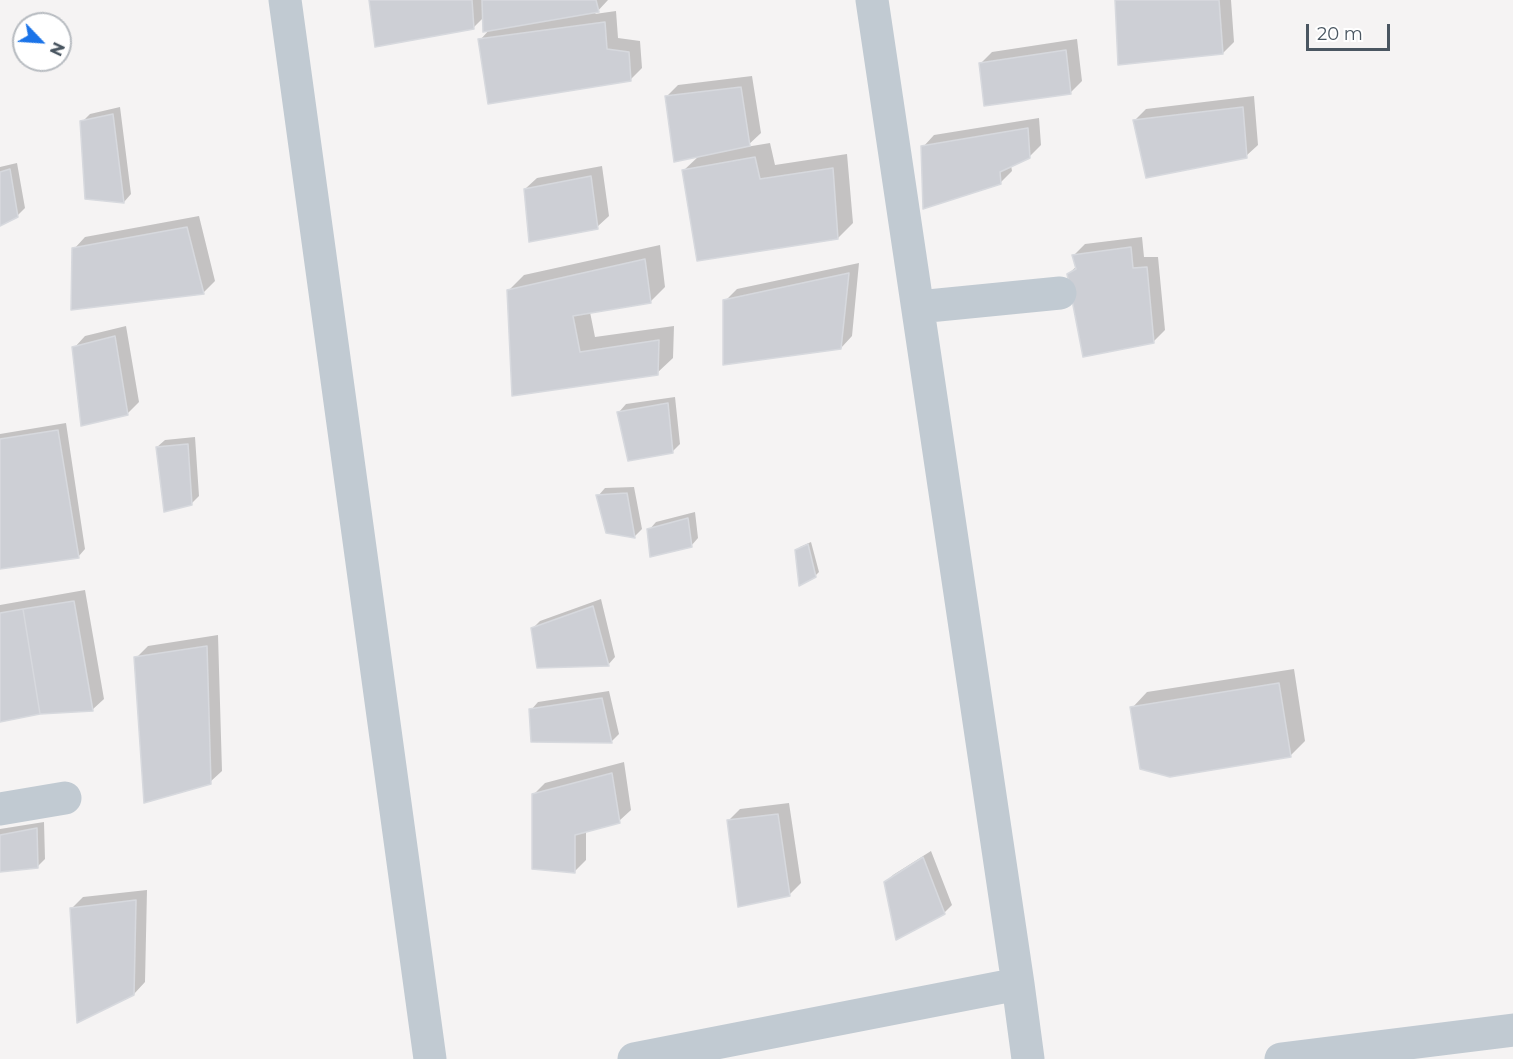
<!DOCTYPE html>
<html>
<head>
<meta charset="utf-8">
<style>
  body { margin:0 }
  #map { position:relative; width:1513px; height:1059px; overflow:hidden; background:#f5f3f3; font-family:Montserrat,sans-serif }
  canvas { display:block }
  .north { position:absolute; left:12px; top:12px; width:60px; height:60px; box-sizing:border-box; background:#fff; border:2px solid #b7bbc0; border-radius:50%; rotate:115deg; font-size:16px; font-weight:700; line-height:24px; text-align:center; color:#4a5661 }
  .north::after { content:''; display:block; margin:auto; width:21px; height:27px; background:#1a73e8; clip-path:polygon(50% 0,100% 100%,50% 72%,0 100%) }
  .scale { position:absolute; left:1306px; top:24px; width:84px; height:27px; box-sizing:border-box; border:3px solid #4a5661; border-top:0; padding-left:8px; font-size:18px; line-height:21px; white-space:nowrap; color:#4a5661; -webkit-text-stroke:4px #fff; paint-order:stroke }
</style>
</head>
<body>
<div id="map">
<canvas width="1513" height="1059"></canvas>
<div class="north">N</div>
<div class="scale">20 m</div>
</div>
<script>
const ctx = document.querySelector('canvas').getContext('2d');
ctx.lineJoin = 'round';
function fill(path, color) {
  ctx.fillStyle = color;
  ctx.fill(path, 'evenodd');
}
function poly(rows) {
  const path = new Path2D();
  for (const r of rows) {
    path.moveTo(r[0], r[1]);
    for (let i = 2; i < r.length; i += 2) path.lineTo(r[i], r[i + 1]);
  }
  return path;
}
function trace(path, color, width, dash) {
  ctx.strokeStyle = color;
  ctx.lineWidth = width;
  ctx.lineCap = dash ? 'butt' : 'round';
  ctx.setLineDash(dash || []);
  ctx.stroke(path);
}
fill(poly([
  [370,0,608,0,595,14,616,11,618,38,640,41,642,68,630,80,480,40,490,29,484,17,473,28],
  [1116,0,1231,0,1234,42,1223,53],
  [1077,39,1082,81,1070,93,981,63,992,52],
  [752,76,761,133,746,147,770,143,775,165,847,154,853,223,838,238,683,171,700,155,666,97,678,85],
  [1254,96,1258,145,1246,156,1134,121,1146,109],
  [120,107,131,194,124,202,82,122,90,114],
  [1039,118,1041,145,1029,157,1011,165,1012,171,1000,183,923,147,934,135],
  [17,163,25,208,17,216,0,224,0,167],
  [602,166,609,216,597,227,525,189,537,178],
  [199,216,215,281,204,292,73,308,74,249,85,237],
  [1142,237,1144,257,1158,257,1165,330,1154,341,1068,274,1077,266,1074,255,1085,244],
  [660,245,665,287,650,302,590,312,595,337,674,326,673,358,657,373,513,394,509,290,524,275],
  [859,263,852,336,841,348,725,301,737,289],
  [126,326,139,402,128,413,74,348,85,336],
  [675,397,680,444,672,452,619,412,626,404],
  [66,423,85,549,78,557,0,567,0,434],
  [195,437,199,496,191,504,157,447,165,440],
  [634,487,642,529,635,536,608,531,598,496,605,488],
  [695,512,698,538,691,546,649,530,656,522],
  [811,542,819,572,815,576,796,551,800,547],
  [85,590,104,699,92,710,39,712,0,720,0,605],
  [601,599,615,657,608,665,532,629,540,621],
  [218,635,222,771,210,782,136,658,148,646],
  [1294,669,1305,741,1290,756,1132,708,1147,692],
  [609,691,619,734,611,742,531,710,538,702],
  [624,762,631,810,619,821,586,830,586,860,575,871,533,795,545,783],
  [789,803,801,883,789,895,728,821,740,809],
  [44,822,45,859,37,867,0,870,0,829],
  [931,851,952,905,944,913,886,882,893,875],
  [147,890,145,982,134,994,71,909,83,897]
]), '#0003');
const building = poly([
  [369,0,472,0,474,29,375,47,369,0],
  [482,0,596,0,599,12,483,32,482,0],
  [1115,0,1219,0,1223,54,1118,65,1115,0],
  [605,22,607,49,629,52,631,81,488,104,478,39,605,22],
  [1066,50,1071,94,984,106,979,63,1066,50],
  [741,87,750,146,674,162,665,96,741,87],
  [1243,107,1247,158,1146,178,1133,120,1243,107],
  [113,114,124,203,85,199,80,121,113,114],
  [1028,128,1030,158,1000,172,1001,184,923,209,921,146,1028,128],
  [755,157,760,179,833,168,838,239,697,261,682,170,755,157],
  [10,169,18,217,0,226,0,172,10,169],
  [591,176,598,229,529,242,524,189,591,176],
  [187,227,204,294,71,310,72,248,187,227],
  [1131,247,1133,268,1147,267,1154,343,1083,357,1067,274,1076,269,1072,255,1131,247],
  [645,259,651,303,573,316,580,352,659,340,658,375,512,396,507,290,645,259],
  [849,273,841,349,723,365,723,300,849,273],
  [115,336,128,415,81,426,72,347,115,336],
  [668,403,673,453,628,461,617,412,668,403],
  [58,430,79,558,0,569,0,439,58,430],
  [188,444,192,505,164,512,156,447,188,444],
  [627,493,635,538,606,533,596,495,627,493],
  [688,518,692,547,650,557,647,529,688,518],
  [808,544,816,577,799,586,795,550,808,544],
  [74,601,93,711,40,714,23,609,74,601],
  [593,606,609,666,537,668,531,628,593,606],
  [23,609,40,714,0,722,0,613,23,609],
  [207,646,211,784,144,803,134,657,207,646],
  [1279,683,1291,757,1170,777,1140,769,1130,707,1279,683],
  [602,698,612,743,531,742,529,709,602,698],
  [612,773,620,823,575,835,575,873,532,869,532,794,612,773],
  [778,814,790,896,738,907,727,820,778,814],
  [37,828,38,868,0,872,0,835,37,828],
  [923,857,945,914,896,940,884,882,923,857],
  [136,900,134,995,77,1023,70,908,136,900]
]);
fill(building, '#cdcfd5');
trace(building, '#d7d9de', 1.5);
trace(poly([
  [285,0,430,1059],
  [872,0,1018,984,1028,1059],
  [918,307,1060,293],
  [0,809,65,798],
  [634,1059,1018,984],
  [1281,1059,1513,1030]
]), '#c1cad2', 33);
</script>
</body>
</html>
